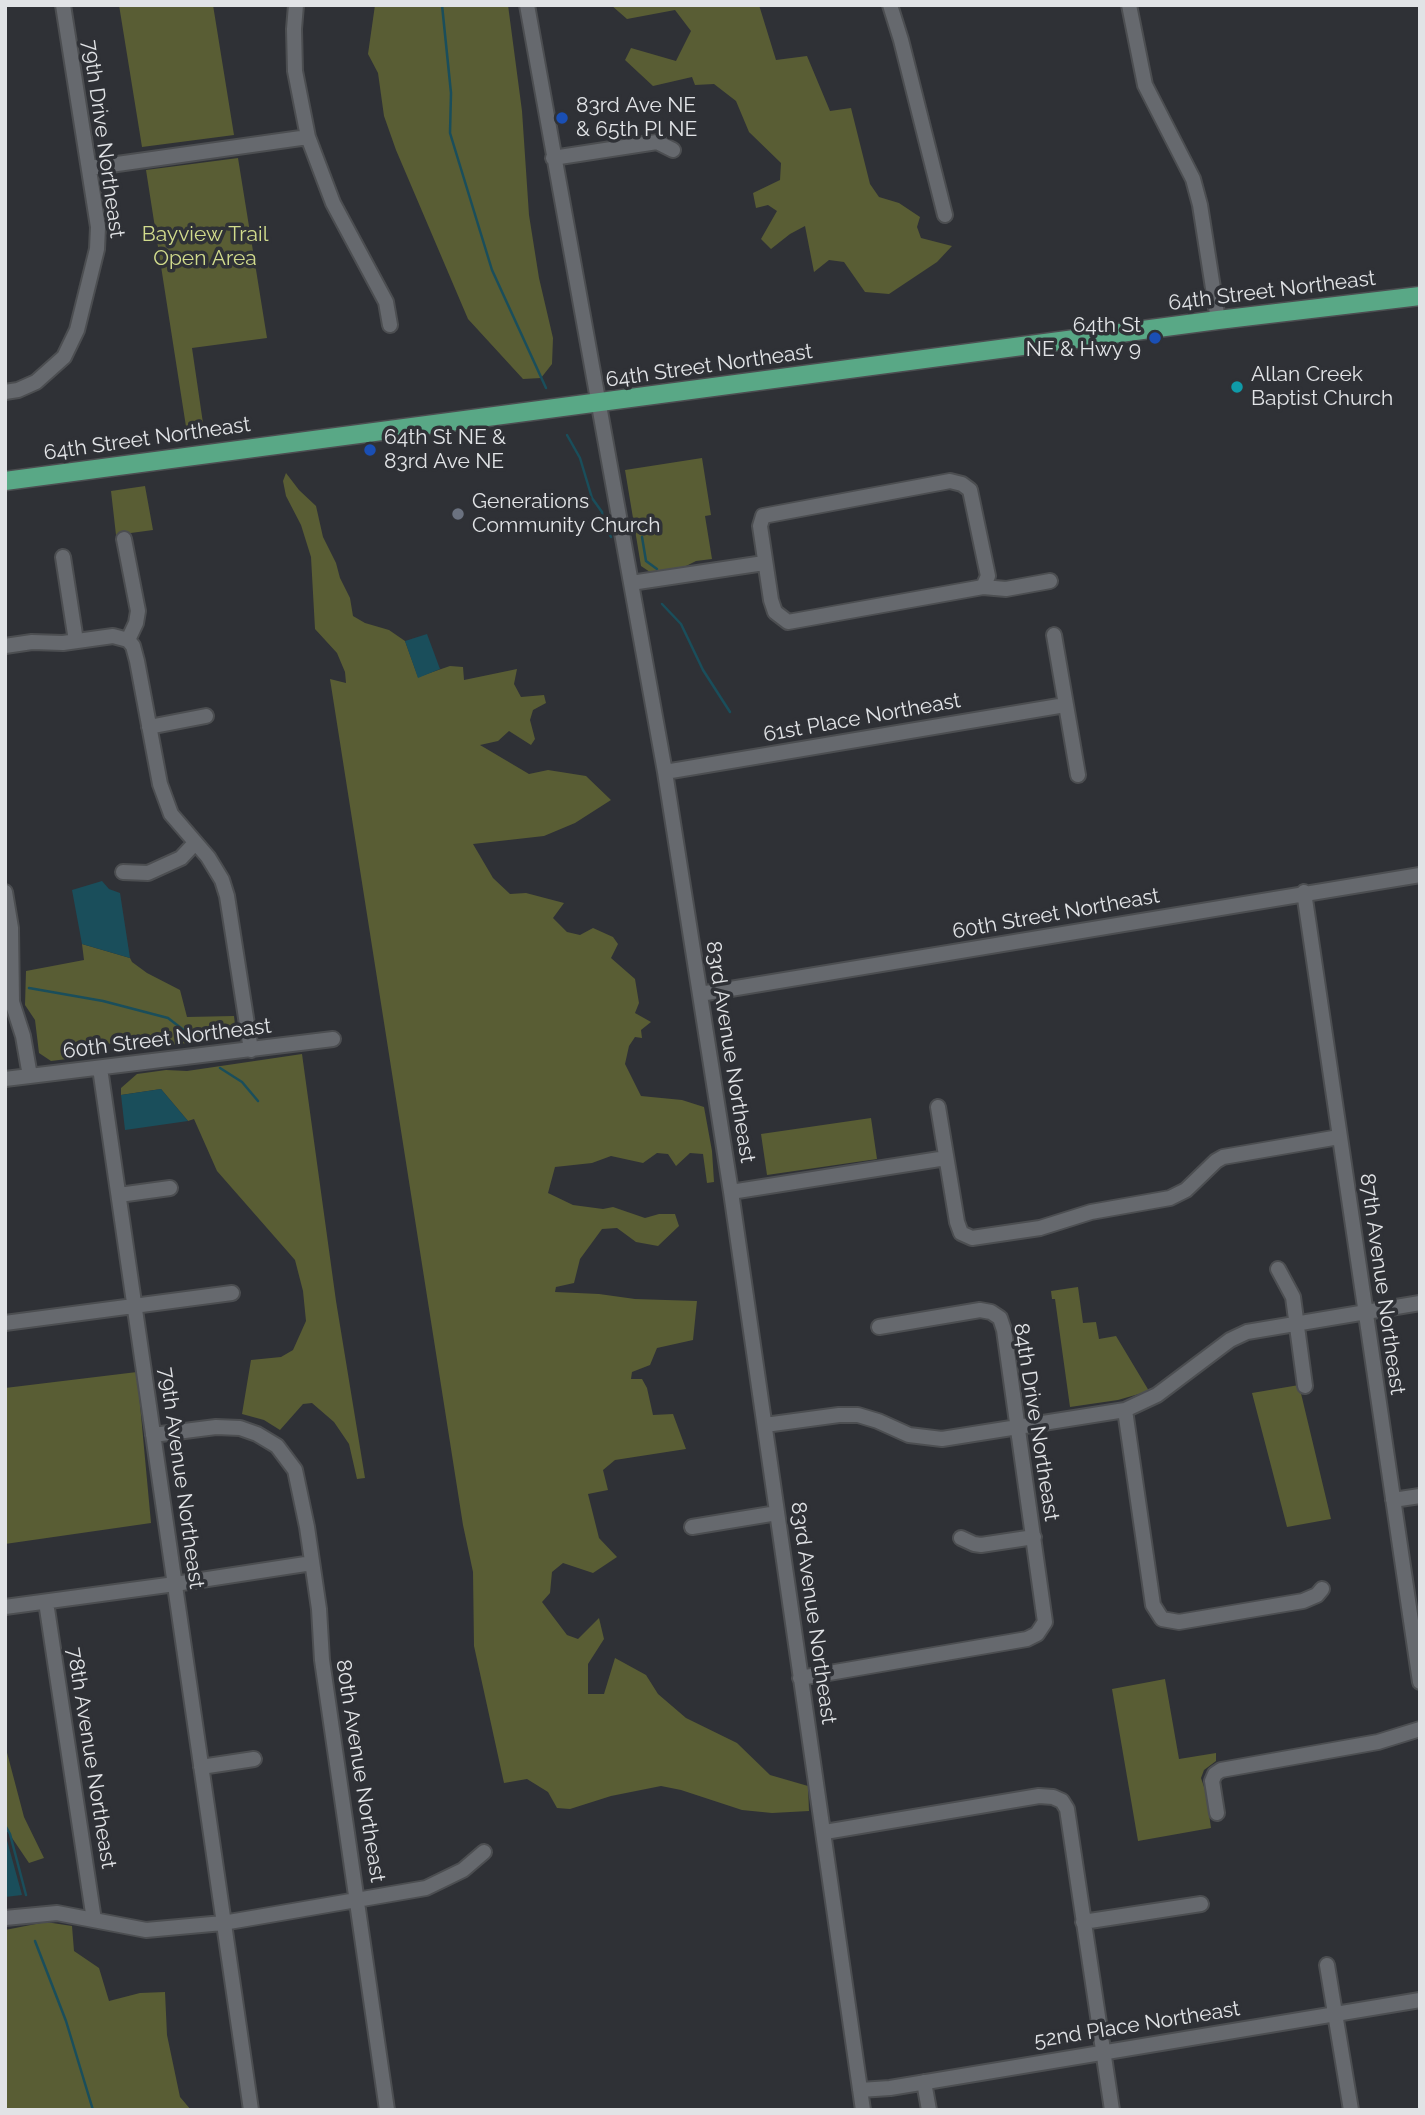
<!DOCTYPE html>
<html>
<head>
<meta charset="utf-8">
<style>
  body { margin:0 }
  #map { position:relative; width:1425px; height:2115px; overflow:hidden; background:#2f3136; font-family:Raleway,sans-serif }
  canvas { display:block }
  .frame { position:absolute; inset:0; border:7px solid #e1e3e6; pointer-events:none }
</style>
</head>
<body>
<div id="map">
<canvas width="1425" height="2115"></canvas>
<div class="frame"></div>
</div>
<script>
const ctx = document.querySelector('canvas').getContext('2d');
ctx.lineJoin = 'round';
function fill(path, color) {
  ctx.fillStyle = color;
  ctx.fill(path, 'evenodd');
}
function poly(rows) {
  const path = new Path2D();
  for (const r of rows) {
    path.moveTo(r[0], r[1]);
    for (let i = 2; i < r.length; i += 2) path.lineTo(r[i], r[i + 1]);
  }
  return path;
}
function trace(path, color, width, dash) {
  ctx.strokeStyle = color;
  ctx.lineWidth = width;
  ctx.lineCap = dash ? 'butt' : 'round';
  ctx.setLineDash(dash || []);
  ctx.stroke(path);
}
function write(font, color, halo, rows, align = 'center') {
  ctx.font = font + ' Raleway,sans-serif';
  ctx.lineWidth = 7;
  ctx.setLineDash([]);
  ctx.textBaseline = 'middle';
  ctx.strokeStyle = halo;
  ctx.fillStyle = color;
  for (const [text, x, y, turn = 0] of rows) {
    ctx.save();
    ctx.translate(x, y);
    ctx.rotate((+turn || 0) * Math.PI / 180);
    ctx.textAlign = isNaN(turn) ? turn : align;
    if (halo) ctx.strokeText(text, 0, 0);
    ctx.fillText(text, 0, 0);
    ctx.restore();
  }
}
fill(poly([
  [119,5,213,5,234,135,142,147],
  [375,5,508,5,522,111,529,215,539,278,553,338,552,364,541,378,523,379,468,319,396,150,384,116,378,73,368,54],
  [611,5,759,5,776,60,807,56,830,111,851,108,870,184,879,197,899,203,920,217,917,227,921,238,952,246,937,262,889,294,865,292,844,262,829,260,814,272,805,226,790,234,771,249,761,239,777,211,768,205,756,208,753,193,780,180,781,163,749,132,736,101,714,84,695,85,692,77,653,86,625,60,631,48,676,61,691,31,675,10,627,19],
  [238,158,267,338,192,348,204,430,187,433,146,170],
  [702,458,711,515,705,516,712,559,696,561,684,567,650,572,641,566,625,470],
  [286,473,299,490,316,506,323,537,336,563,340,578,350,598,353,616,365,623,389,630,405,641,418,677,450,666,463,667,464,680,517,669,514,684,521,697,544,695,546,703,533,710,530,720,535,739,531,745,509,731,498,741,480,745,529,774,548,770,586,776,611,800,575,823,544,836,473,844,493,878,510,894,526,893,564,903,553,918,567,932,580,935,593,928,613,937,618,944,611,958,635,979,639,1003,635,1013,651,1022,641,1030,642,1038,635,1037,629,1046,625,1064,641,1096,682,1100,704,1107,712,1151,714,1182,707,1183,703,1154,690,1153,676,1166,668,1154,657,1153,643,1163,611,1156,592,1163,555,1167,548,1193,573,1205,603,1209,613,1207,645,1218,659,1214,675,1214,679,1226,658,1246,636,1242,617,1228,602,1229,580,1259,574,1283,556,1287,555,1292,599,1294,635,1299,697,1301,693,1340,657,1348,650,1365,632,1372,631,1379,642,1379,647,1388,653,1415,673,1414,686,1449,615,1460,603,1470,608,1490,588,1494,599,1538,617,1557,593,1573,563,1563,552,1572,550,1593,542,1602,567,1635,578,1639,599,1618,604,1639,588,1664,588,1694,604,1694,615,1658,646,1675,658,1694,686,1718,737,1743,770,1775,808,1786,809,1811,772,1813,742,1810,681,1790,661,1786,611,1796,570,1809,557,1808,548,1792,527,1779,504,1783,474,1646,473,1572,463,1525,330,679,346,683,345,672,337,653,315,629,311,557,301,525,286,496,283,481],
  [145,486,153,530,116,535,111,491],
  [82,944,130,958,132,962,147,973,180,990,187,1017,234,1016,236,1034,233,1037,133,1050,132,1043,98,1044,99,1055,51,1061,39,1053,35,1020,25,1005,26,971,84,960],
  [302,1054,336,1301,365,1478,357,1479,349,1444,334,1422,312,1403,303,1404,280,1430,264,1420,242,1414,251,1360,281,1357,293,1350,306,1321,303,1291,295,1260,217,1171,194,1119,188,1121,161,1089,121,1095,121,1088,137,1074,166,1070,187,1071],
  [871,1118,877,1159,767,1175,761,1134],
  [1078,1287,1083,1323,1096,1322,1099,1339,1116,1336,1149,1391,1118,1400,1070,1407,1055,1299,1052,1299,1051,1291],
  [137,1372,151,1523,5,1544,5,1388],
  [1299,1385,1331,1519,1287,1527,1252,1393],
  [1165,1679,1179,1759,1216,1753,1216,1761,1204,1770,1201,1778,1206,1793,1211,1828,1138,1841,1112,1689],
  [5,1745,24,1817,44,1858,29,1863,8,1832,5,1832],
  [46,1922,72,1926,74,1951,99,1968,109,2001,140,1993,165,1992,167,2035,180,2097,191,2110,5,2110,5,1930]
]), '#595d34');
fill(poly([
  [427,634,440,669,418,678,405,641],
  [102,881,109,889,120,893,130,958,82,944,72,890],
  [161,1089,188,1121,125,1130,121,1095],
  [5,1833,22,1895,5,1897]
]), '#1a4e5b');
trace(poly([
  [442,5,451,93,450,133,492,270,546,388],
  [567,435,580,458,592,498,602,512,603,522,611,537],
  [642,537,646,561,657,569],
  [662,604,681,624,703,670,730,712],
  [29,988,103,1001,168,1018,194,1038],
  [220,1068,242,1082,258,1101],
  [5,1825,10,1834,26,1895],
  [35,1941,66,2021,93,2110]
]), '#1a4e5b', 2.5);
const minor = poly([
  [296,5,294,29,295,71,308,137,333,203,386,302,390,325],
  [527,5,665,772,731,1192,863,2110],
  [890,5,901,40,945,215],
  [1129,5,1145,85,1193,179,1200,205,1218,320],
  [553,158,657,142,673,150],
  [89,168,308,137],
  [5,392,18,390,36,382,64,357,77,330,97,249,98,227,63,5],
  [124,539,138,611,136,623,128,640,133,646,137,661,160,784,171,814,208,857,222,880,227,896,251,1050],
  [63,557,76,641],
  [631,583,764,563],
  [983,587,988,576,970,490,962,484,950,481,763,516,760,526,771,600,775,612,788,622,983,587,1006,589,1050,581],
  [1054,635,1078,775],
  [5,646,32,642,63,643,113,636,128,640],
  [149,727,206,716],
  [665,772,1065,705],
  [123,872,148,873,181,858,195,843],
  [5,892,11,928,12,1002,23,1036,30,1076],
  [1304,892,1420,1682],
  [700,994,1420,875],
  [100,1068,251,2110],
  [5,1079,333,1039],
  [938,1107,957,1222,961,1233,972,1238,1040,1228,1091,1212,1170,1198,1186,1190,1216,1161,1223,1157,1339,1137],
  [731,1192,946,1158],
  [119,1195,170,1188],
  [1278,1269,1293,1297,1305,1386],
  [5,1323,232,1293],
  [1125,1410,1153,1605,1162,1619,1179,1622,1303,1601,1317,1595,1322,1589],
  [765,1425,839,1415,858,1415,878,1421,909,1435,942,1439,1125,1410,1157,1395,1230,1340,1247,1332,1420,1303],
  [153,1435,216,1427,240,1428,257,1434,277,1446,295,1470,307,1527,319,1609,322,1660,387,2110],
  [1393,1500,1420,1496],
  [692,1527,777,1513],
  [961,1538,974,1544,981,1545,1034,1537],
  [46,1602,94,1920],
  [5,1607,175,1584,312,1563],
  [800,1678,1027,1639,1037,1634,1045,1622,1004,1330,1000,1318,991,1312,980,1310,879,1327],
  [201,1767,254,1759],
  [1217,1813,1212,1781,1215,1774,1221,1770,1378,1742,1420,1729],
  [825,1832,1039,1796,1053,1797,1062,1801,1067,1809,1112,2110],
  [5,1918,57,1913,146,1930,223,1923,426,1888,463,1870,484,1852],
  [1083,1922,1201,1904],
  [1327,1965,1351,2110],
  [924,2082,929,2110],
  [860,2090,890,2088,1420,2000]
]);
const major = poly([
  [5,481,1218,320,1420,296]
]);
trace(minor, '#4c4e51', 18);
trace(major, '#4c4e51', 21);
trace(minor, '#66696e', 14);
trace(major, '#59a886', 18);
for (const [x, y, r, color] of [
  [562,118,7,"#1a4fb4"],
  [1155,338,7,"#1a4fb4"],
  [1237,387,7,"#0f9aa8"],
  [370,450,7,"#1a4fb4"],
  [458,514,7,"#6b7280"]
]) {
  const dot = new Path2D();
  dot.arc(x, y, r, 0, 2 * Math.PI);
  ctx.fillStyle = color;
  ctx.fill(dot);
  trace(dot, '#2f3136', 2.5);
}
write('21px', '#e1e3e6', '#2f3136', [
  ["83rd Ave NE",576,106],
  ["& 65th Pl NE",576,130],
  ["64th St",1141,326,"right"],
  ["NE & Hwy 9",1141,350,"right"],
  ["Allan Creek",1251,375],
  ["Baptist Church",1251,399],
  ["64th St NE &",384,438],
  ["83rd Ave NE",384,462],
  ["Generations",472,502],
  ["Community Church",472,526]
], 'left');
write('21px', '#e1e3e6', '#2f3136', [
  ["79th Drive Northeast",103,139,82],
  ["64th Street Northeast",1272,291,-7],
  ["64th Street Northeast",709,366,-8],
  ["64th Street Northeast",147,439,-8],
  ["61st Place Northeast",862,718,-10],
  ["60th Street Northeast",1056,914,-10],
  ["60th Street Northeast",167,1039,-7],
  ["83rd Avenue Northeast",730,1052,81],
  ["87th Avenue Northeast",1382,1284,82],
  ["84th Drive Northeast",1036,1422,81],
  ["79th Avenue Northeast",181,1478,82],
  ["83rd Avenue Northeast",813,1613,82],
  ["78th Avenue Northeast",91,1758,81],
  ["80th Avenue Northeast",360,1771,81],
  ["52nd PIace Northeast",1137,2025,-9]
]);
write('21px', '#d1db8c', '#2f3136', [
  ["Bayview Trail",205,235],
  ["Open Area",205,259]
]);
</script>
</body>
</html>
